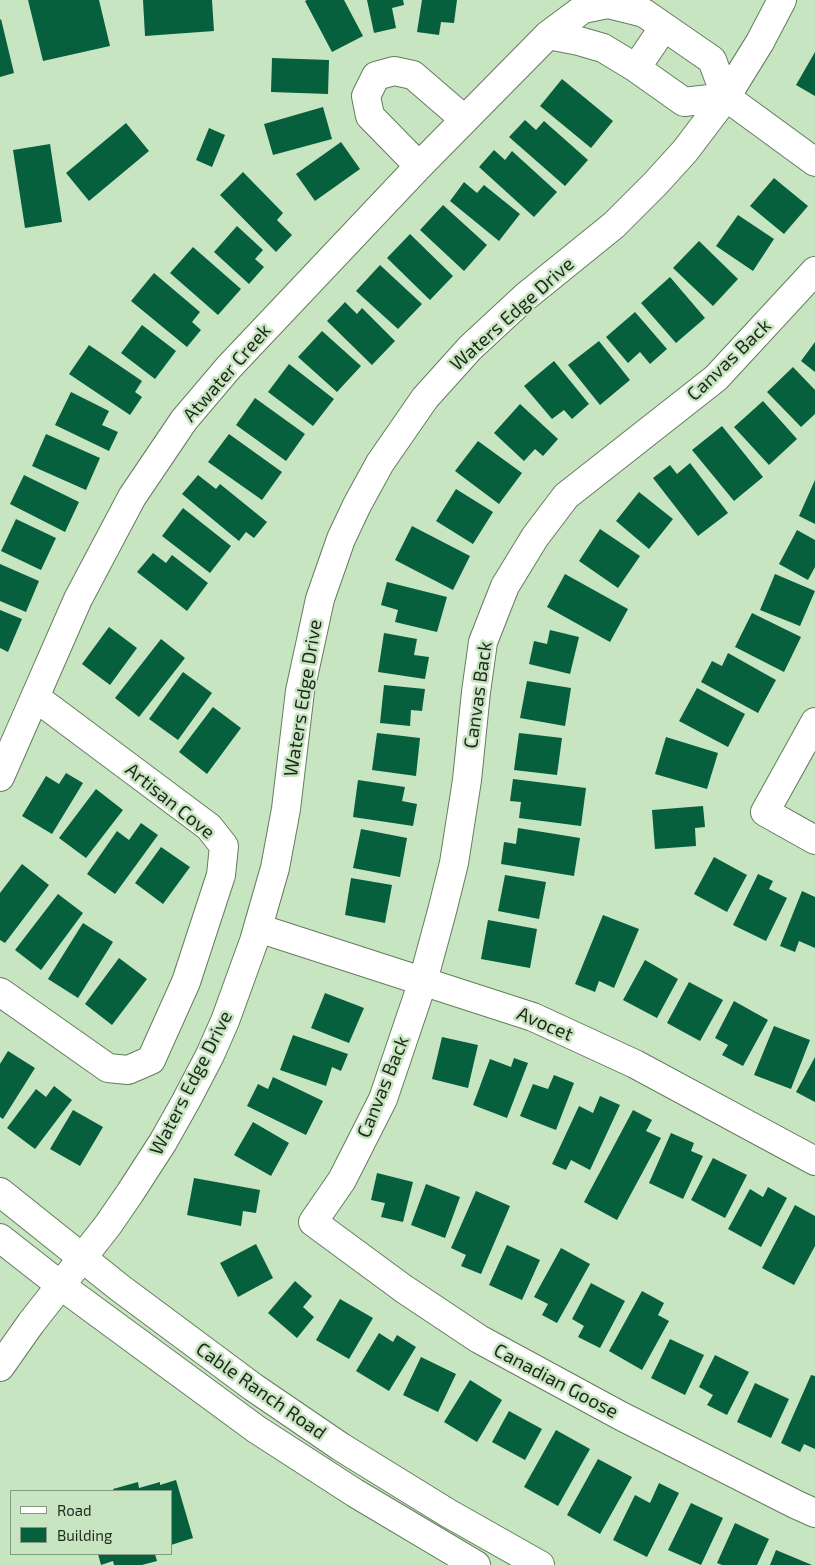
<!DOCTYPE html>
<html>
<head>
<meta charset="utf-8">
<style>
  body { margin:0 }
  #map { position:relative; width:815px; height:1565px; overflow:hidden; background:#c8e5c1; font-family:"Exo 2",sans-serif }
  canvas { display:block }
  .legend { position:absolute; left:10px; top:1490px; width:162px; height:65px; box-sizing:border-box; background:#c8e5c1; border:1px solid #849a7f; margin:0; padding:6px 9px; list-style:none; font-size:15px; color:#1e291c }
  .legend li { display:flex; align-items:center; gap:10px; height:25px }
  .legend b { width:25px; border:1px solid #849a7f }
</style>
</head>
<body>
<div id="map">
<canvas width="815" height="1565"></canvas>
<ul class="legend">
<li><b style="height:6px;background:#fff"></b>Road</li>
<li><b style="height:14px;background:#065f3d"></b>Building</li>
</ul>
</div>
<script>
const ctx = document.querySelector('canvas').getContext('2d');
ctx.lineJoin = 'round';
function fill(path, color) {
  ctx.fillStyle = color;
  ctx.fill(path, 'evenodd');
}
function poly(rows) {
  const path = new Path2D();
  for (const r of rows) {
    path.moveTo(r[0], r[1]);
    for (let i = 2; i < r.length; i += 2) path.lineTo(r[i], r[i + 1]);
  }
  return path;
}
function trace(path, color, width, dash) {
  ctx.strokeStyle = color;
  ctx.lineWidth = width;
  ctx.lineCap = dash ? 'butt' : 'round';
  ctx.setLineDash(dash || []);
  ctx.stroke(path);
}
function write(font, color, halo, rows, align = 'center') {
  ctx.font = font + ' "Exo 2",sans-serif';
  ctx.lineWidth = 5;
  ctx.setLineDash([]);
  ctx.textBaseline = 'middle';
  ctx.strokeStyle = halo;
  ctx.fillStyle = color;
  for (const [text, x, y, turn = 0] of rows) {
    ctx.save();
    ctx.translate(x, y);
    ctx.rotate((+turn || 0) * Math.PI / 180);
    ctx.textAlign = isNaN(turn) ? turn : align;
    if (halo) ctx.strokeText(text, 0, 0);
    ctx.fillText(text, 0, 0);
    ctx.restore();
  }
}
fill(poly([
  [28,0,99,0,110,46,43,61],
  [143,0,212,0,214,31,145,36],
  [307,0,344,0,363,36,332,52,305,1],
  [367,0,403,0,404,5,392,8,396,28,374,33],
  [422,0,457,0,454,23,441,22,439,35,417,32],
  [1,19,14,73,0,77,0,20],
  [815,52,815,96,796,85],
  [272,58,329,60,328,94,271,92],
  [562,79,613,121,591,148,540,106],
  [323,107,332,139,273,155,264,124],
  [525,120,536,130,544,121,588,160,565,186,509,137],
  [126,123,149,151,89,201,66,173],
  [209,128,225,135,212,167,196,160],
  [341,142,360,169,315,201,296,174],
  [50,144,62,222,25,228,13,150],
  [494,150,505,160,512,151,557,192,534,217,479,167],
  [243,172,283,213,277,220,292,235,276,252,220,195],
  [774,178,808,206,784,234,750,206],
  [464,182,477,193,484,185,520,214,499,241,450,201],
  [443,205,487,245,464,271,420,230],
  [738,215,774,239,753,271,716,246],
  [237,226,263,250,255,259,264,267,249,284,214,252],
  [410,234,453,276,430,300,387,258],
  [699,241,738,279,713,306,673,268],
  [193,247,241,289,218,315,170,273],
  [380,265,422,304,398,329,356,291],
  [154,273,200,312,192,322,201,330,187,347,131,301],
  [670,277,705,318,676,343,641,303],
  [345,302,357,314,362,308,395,341,372,365,327,321],
  [635,312,667,349,650,364,640,352,628,363,606,337],
  [142,325,176,351,155,379,121,353],
  [322,331,361,366,337,392,298,357],
  [599,341,630,380,600,405,568,365],
  [815,342,815,372,801,361],
  [89,345,142,381,135,392,142,397,130,415,69,374],
  [554,361,589,404,572,419,564,410,552,419,524,386],
  [289,364,334,399,313,426,268,392],
  [793,367,815,390,815,414,801,427,767,392],
  [71,392,109,411,102,425,118,432,109,451,55,425],
  [255,398,305,434,286,461,236,425],
  [763,401,797,439,769,465,734,427],
  [520,404,558,439,543,456,535,449,524,461,494,433],
  [722,426,763,477,734,501,692,450],
  [46,434,100,458,86,490,32,466],
  [229,434,282,472,262,500,208,462],
  [478,441,522,473,499,504,455,471],
  [690,463,728,513,698,536,653,478,670,465,677,474],
  [24,475,79,502,65,532,10,504],
  [198,475,216,489,220,484,267,522,254,538,246,532,239,541,182,494],
  [815,480,815,524,799,516],
  [456,489,493,512,473,544,436,521],
  [639,492,673,519,649,549,616,521],
  [183,508,231,546,210,573,162,536],
  [16,519,56,538,41,570,1,551],
  [412,526,470,556,453,590,395,560],
  [600,529,640,556,618,588,579,561],
  [797,530,815,540,815,567,808,580,779,564],
  [153,553,166,563,172,555,208,583,187,611,137,572],
  [0,564,39,581,26,612,0,601],
  [565,574,628,609,610,642,547,607],
  [775,574,815,591,800,626,760,610],
  [387,582,447,597,437,632,395,622,398,610,381,605],
  [0,610,22,619,8,652,0,648],
  [752,613,801,637,784,672,735,647],
  [109,627,137,648,110,685,82,664],
  [550,630,579,637,570,674,529,664,534,641,547,644],
  [384,633,417,639,414,655,429,657,425,679,378,672],
  [161,639,185,658,139,717,115,698],
  [728,653,776,680,758,713,701,682,712,661,722,666],
  [183,672,212,693,178,740,149,719],
  [527,681,571,688,565,726,520,718],
  [384,685,425,689,422,711,411,710,410,726,380,723],
  [697,688,745,714,728,747,679,721],
  [213,707,241,728,207,774,179,752],
  [377,733,420,738,416,776,372,770],
  [519,733,562,738,557,775,514,770],
  [666,737,718,753,707,789,655,774],
  [66,773,83,783,52,834,22,816,46,776,59,784],
  [513,779,586,788,581,826,519,818,521,802,510,801],
  [358,780,405,787,402,801,417,804,413,826,353,817],
  [96,789,123,810,86,858,59,838],
  [703,806,705,827,695,828,696,846,655,849,652,810],
  [141,823,158,835,115,894,87,874,117,831,129,840],
  [518,828,580,838,574,876,501,864,504,842,516,844],
  [361,829,407,838,400,877,353,868],
  [161,847,190,867,163,904,135,883],
  [714,857,747,875,727,912,694,894],
  [22,864,49,885,5,943,0,940,0,893],
  [758,874,773,881,769,889,787,898,766,941,733,925],
  [505,875,546,882,539,919,498,911],
  [351,878,392,885,385,923,345,915],
  [802,891,815,897,815,948,799,941,795,952,780,946],
  [58,894,83,913,41,970,15,950],
  [603,915,639,929,614,988,599,981,595,992,575,984],
  [488,920,537,929,530,968,481,959],
  [83,923,113,942,78,998,48,979],
  [119,958,147,979,112,1025,85,1004],
  [645,960,678,979,657,1018,623,1000],
  [689,982,723,1000,700,1041,667,1023],
  [325,993,364,1008,349,1043,311,1028],
  [734,1001,768,1020,743,1066,722,1055,728,1045,715,1038],
  [774,1026,810,1040,791,1089,754,1075],
  [293,1035,348,1054,341,1071,332,1067,326,1086,280,1070],
  [442,1037,478,1045,468,1088,432,1079],
  [8,1051,35,1068,3,1119,0,1117,0,1064],
  [815,1057,815,1102,796,1092],
  [514,1058,528,1063,507,1118,473,1105,490,1059,511,1067],
  [554,1075,574,1083,556,1130,520,1116,533,1084,548,1089],
  [273,1077,323,1101,306,1135,247,1106,258,1084,268,1089],
  [54,1086,72,1100,35,1149,7,1128,36,1089,46,1097],
  [600,1096,620,1105,590,1170,571,1160,566,1170,552,1164,579,1106,593,1113],
  [73,1110,103,1127,80,1166,50,1149],
  [633,1110,652,1120,646,1131,661,1138,617,1220,584,1202],
  [253,1122,289,1143,271,1176,234,1155],
  [671,1133,694,1143,691,1151,703,1156,683,1199,649,1183],
  [713,1158,747,1175,725,1218,691,1200],
  [377,1173,413,1182,403,1222,381,1217,385,1203,371,1200],
  [194,1178,260,1190,256,1213,243,1211,241,1226,187,1215],
  [426,1184,460,1197,445,1238,411,1225],
  [768,1187,787,1198,761,1247,728,1229,750,1189,763,1197],
  [476,1191,510,1206,481,1274,461,1266,466,1255,451,1248],
  [795,1205,815,1216,815,1246,794,1285,762,1268],
  [256,1244,273,1278,238,1297,220,1263],
  [507,1245,540,1260,522,1300,489,1285],
  [561,1248,590,1264,557,1323,542,1315,548,1304,534,1297],
  [295,1281,312,1296,303,1307,314,1317,297,1338,268,1313],
  [591,1283,625,1301,600,1348,578,1337,584,1326,572,1319],
  [642,1291,664,1303,658,1315,669,1321,642,1370,609,1351],
  [340,1299,373,1318,349,1359,316,1340],
  [379,1333,393,1342,397,1335,416,1347,389,1391,356,1371],
  [670,1339,704,1355,685,1395,651,1378],
  [715,1355,749,1372,727,1415,707,1405,713,1395,699,1387],
  [421,1357,456,1374,438,1412,403,1395],
  [811,1375,815,1376,815,1449,804,1444,800,1452,781,1443],
  [470,1380,502,1400,477,1442,444,1422],
  [755,1383,789,1399,771,1438,737,1422],
  [509,1411,542,1429,525,1460,492,1442],
  [556,1430,590,1449,558,1506,524,1487],
  [598,1459,632,1477,600,1534,567,1515],
  [176,1480,193,1538,171,1545,171,1491,114,1491,113,1489,138,1482,139,1488,160,1482,160,1485],
  [659,1483,679,1493,647,1557,613,1540,635,1495,650,1503],
  [691,1503,723,1518,701,1565,668,1550],
  [735,1523,769,1539,757,1565,722,1565,717,1563],
  [776,1550,812,1565,770,1565],
  [98,1554,155,1554,157,1561,142,1565,114,1565,113,1561,101,1565]
]), '#065f3d');
const street = poly([
  [548,35,579,41,603,48,636,68,684,102,726,97],
  [636,68,664,27],
  [726,97,815,162],
  [419,166,370,116,366,96,376,76,394,71,413,75,464,119],
  [815,271,716,378,566,496,535,537,505,586,483,642,476,692,467,780,454,863,442,911,423,981,383,1099,342,1180,313,1222,404,1289,479,1339,621,1416,797,1505,815,1513],
  [815,722,765,812,815,840],
  [0,777,78,599,132,497,184,420,229,367,419,166,548,35,583,9,608,4,644,13,712,60,726,97],
  [258,928,533,1017,635,1064,815,1161],
  [0,992,108,1068,128,1070,151,1060,186,982,221,875,224,846,209,827,35,697]
]);
const secondary = poly([
  [0,1192,120,1288,253,1387,341,1447,448,1513,540,1565],
  [0,1238,60,1285,256,1429,355,1493,476,1565],
  [0,1367,31,1323,108,1225,130,1193,163,1142,186,1101,210,1055,225,1021,254,941,275,868,286,809,300,691,320,599,341,539,357,505,380,463,425,398,470,348,525,297,614,225,655,184,685,151,726,97,760,42,782,0]
]);
trace(street, '#637d5d', 30);
trace(secondary, '#637d5d', 30);
trace(street, '#fff', 28);
trace(secondary, '#fff', 28);
write('19px', '#1e291c', '#c8e5c1', [
  ["Waters Edge Drive",512,314,-42],
  ["Canvas Back",729,360,-44],
  ["Atwater Creek",227,373,-49],
  ["Canvas Back",478,695,-82],
  ["Waters Edge Drive",303,698,-81],
  ["Artisan Cove",170,801,39],
  ["Avocet",545,1024,23],
  ["Waters Edge Drive",191,1083,-63],
  ["Canvas Back",383,1087,-68],
  ["Canadian Goose",556,1381,28],
  ["Cable Ranch Road",261,1391,35]
]);
</script>
</body>
</html>
